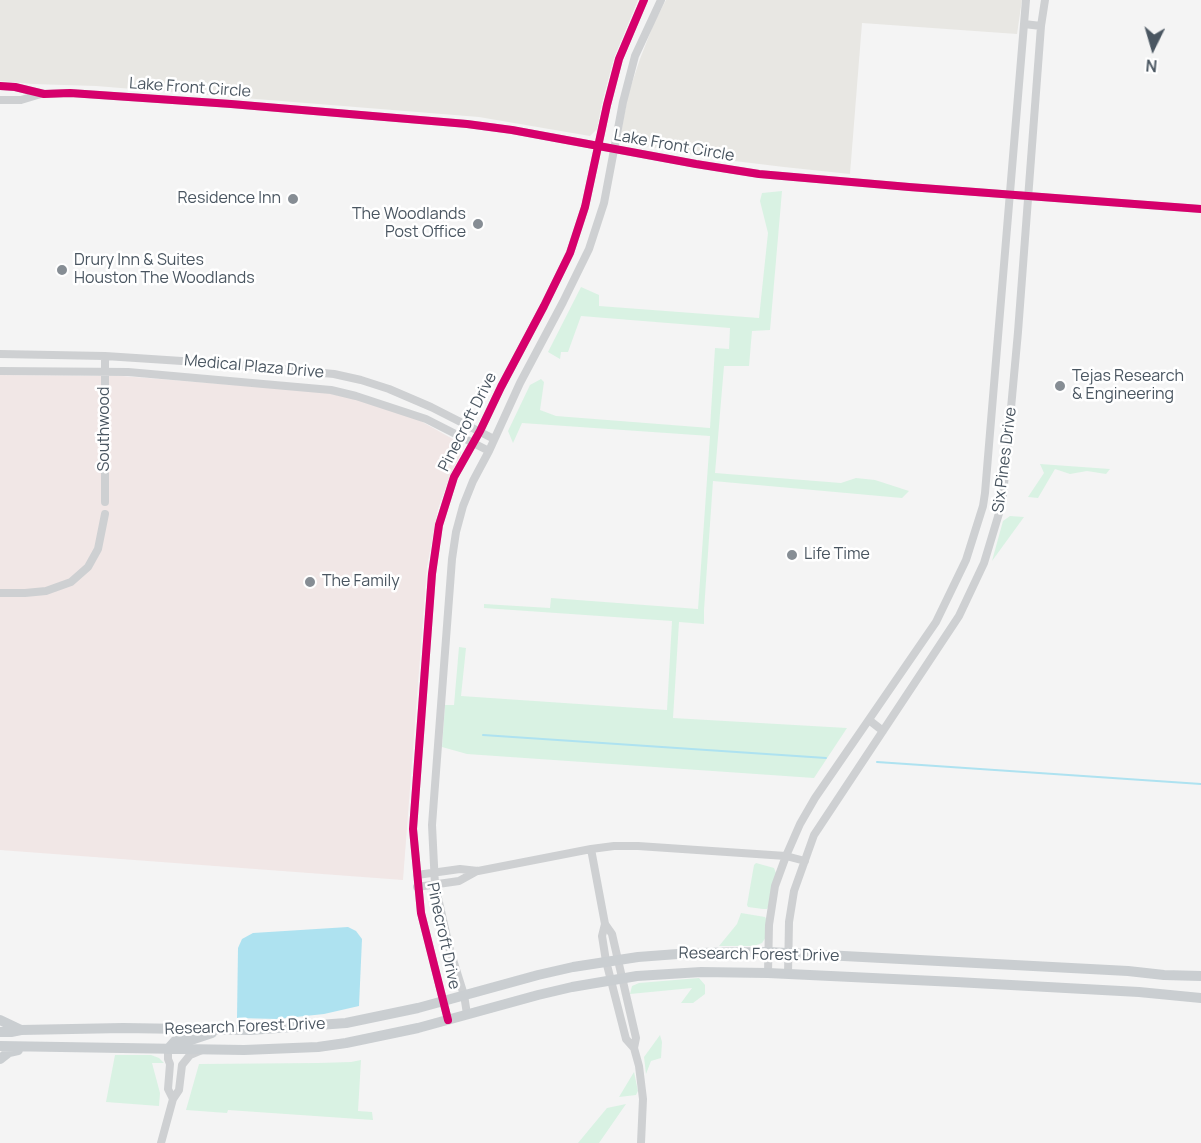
<!DOCTYPE html>
<html>
<head>
<meta charset="utf-8">
<style>
  body { margin:0 }
  #map { position:relative; width:1201px; height:1143px; overflow:hidden; background:#f4f4f4; font-family:Manrope,sans-serif }
  canvas { display:block }
  .north { position:absolute; left:1123px; top:18px; width:60px; height:60px; -webkit-text-stroke:4px #fff; paint-order:stroke; rotate:185deg; font-size:16px; font-weight:700; line-height:24px; text-align:center; color:#4a5661 }
  .north::after { content:''; display:block; margin:auto; width:21px; height:27px; background:#4a5661; clip-path:polygon(50% 0,100% 100%,50% 72%,0 100%) }
</style>
</head>
<body>
<div id="map">
<canvas width="1201" height="1143"></canvas>
<div class="north">N</div>
</div>
<script>
const ctx = document.querySelector('canvas').getContext('2d');
ctx.lineJoin = 'round';
function fill(path, color) {
  ctx.fillStyle = color;
  ctx.fill(path, 'evenodd');
}
function poly(rows) {
  const path = new Path2D();
  for (const r of rows) {
    path.moveTo(r[0], r[1]);
    for (let i = 2; i < r.length; i += 2) path.lineTo(r[i], r[i + 1]);
  }
  return path;
}
function trace(path, color, width, dash) {
  ctx.strokeStyle = color;
  ctx.lineWidth = width;
  ctx.lineCap = dash ? 'butt' : 'round';
  ctx.setLineDash(dash || []);
  ctx.stroke(path);
}
function write(font, color, halo, rows, align = 'center') {
  ctx.font = font + ' Manrope,sans-serif';
  ctx.lineWidth = 5;
  ctx.setLineDash([]);
  ctx.textBaseline = 'middle';
  ctx.strokeStyle = halo;
  ctx.fillStyle = color;
  for (const [text, x, y, turn = 0] of rows) {
    ctx.save();
    ctx.translate(x, y);
    ctx.rotate((+turn || 0) * Math.PI / 180);
    ctx.textAlign = isNaN(turn) ? turn : align;
    if (halo) ctx.strokeText(text, 0, 0);
    ctx.fillText(text, 0, 0);
    ctx.restore();
  }
}
fill(poly([
  [0,0,638,0,614,58,602,103,597,129,590,136,479,117,96,86,32,84,0,81],
  [666,0,1022,0,1017,34,862,23,850,174,784,167,718,159,632,144,626,141,621,133,628,95,640,59,654,23]
]), '#e8e7e3');
fill(poly([
  [0,375,122,376,323,392,368,402,419,420,458,442,461,447,461,454,450,476,438,509,427,567,403,880,0,850]
]), '#f1e7e6');
fill(poly([
  [782,191,770,330,752,331,749,366,724,366,715,473,841,483,856,478,875,480,909,491,902,498,713,481,704,610,704,624,679,622,673,718,847,728,814,778,467,754,442,747,445,705,454,705,459,647,466,648,461,696,667,710,672,621,484,608,484,604,550,608,551,598,698,609,710,436,522,423,513,443,508,431,530,385,541,379,544,382,540,410,556,416,710,428,715,348,729,349,730,328,581,316,568,352,561,352,560,359,548,352,581,287,599,295,599,306,759,318,768,233,760,201,762,193],
  [1040,464,1110,469,1106,474,1087,471,1070,474,1055,469,1038,498,1028,497,1044,473],
  [1010,516,1024,517,992,561,1003,521],
  [756,863,774,868,776,873,769,905,767,909,763,909,748,907,747,905,754,865],
  [741,913,765,917,767,920,766,937,762,943,754,946,719,946,737,924],
  [699,978,705,985,705,994,693,1003,681,1003,692,988,630,994,632,986,639,983],
  [660,1035,662,1042,661,1058,651,1061,646,1074,644,1057],
  [115,1055,151,1055,159,1058,164,1063,152,1063,160,1093,159,1106,106,1102],
  [361,1060,358,1111,372,1112,373,1120,228,1110,227,1113,186,1110,199,1064,318,1063,351,1062],
  [634,1072,638,1091,636,1095,619,1097],
  [626,1104,599,1143,578,1143,607,1108]
]), '#d9f2e3');
fill(poly([
  [348,927,356,931,362,939,359,1006,324,1014,277,1019,237,1018,238,948,242,939,253,933]
]), '#aee2f0');
trace(poly([
  [483,735,826,758],
  [877,762,1201,784]
]), '#aee2f0', 2);
trace(poly([
  [1024,24,1041,26],
  [0,86,15,87,44,94,70,93,231,104,467,124,512,130,696,164,759,174,909,187,1201,209],
  [0,100,21,100,41,94],
  [0,354,105,356,228,364,334,374,361,380,389,389,431,407,494,439],
  [105,356,105,502],
  [0,371,128,372,331,390,356,396,426,419,489,451],
  [0,593,25,593,46,591,71,582,88,567,98,549,105,514],
  [869,720,883,731],
  [591,849,605,924,612,934,636,1038,634,1048,639,1066,643,1099,641,1143],
  [417,875,460,869,478,871,591,849,614,846,638,846,786,856,805,861],
  [417,887,459,881,477,871],
  [605,924,602,936,606,961,626,1039,634,1048],
  [768,973,769,925,775,886,786,856,800,824,815,798,936,622,966,560,983,506,985,493,1026,0],
  [788,974,789,922,794,891,814,835,959,616,984,563,1000,510,1003,495,1018,332,1041,26,1045,0],
  [467,1014,464,995,450,950,435,885,432,825,452,559,456,532,463,506,473,481,489,451,520,383,563,302,589,249,604,203,623,102,635,56,661,0],
  [448,1020,421,913,413,829,432,574,439,525,454,477,480,431,501,387,544,306,570,253,585,207,607,105,619,59,644,0],
  [168,1049,168,1059,170,1064,168,1089,173,1099],
  [161,1143,173,1099,179,1090,182,1065,190,1055,202,1050]
]), '#ced0d2', 8);
trace(poly([
  [0,1020,21,1030],
  [0,1032,11,1032,21,1030,123,1028,250,1030,346,1023,418,1008,538,975,573,967,638,957,691,953,768,952,1128,971,1164,975,1201,976],
  [0,1046,244,1050,318,1047,346,1043,418,1028,538,995,572,987,637,976,701,972,768,973,956,982,1139,992,1201,998],
  [168,1049,175,1041,194,1039,212,1033],
  [0,1059,9,1052,18,1050]
]), '#caced1', 10);
trace(poly([
  [0,86,15,87,44,94,70,93,231,104,467,124,512,130,696,164,759,174,909,187,1201,209],
  [448,1020,421,913,413,829,432,574,439,525,454,477,480,431,501,387,544,306,570,253,585,207,607,105,619,59,644,0]
]), '#d6006c', 8);
for (const [x, y, r, color] of [
  [293,199,6,"#868d94"],
  [478,224,6,"#868d94"],
  [62,270,6,"#868d94"],
  [1060,386,6,"#868d94"],
  [792,555,6,"#868d94"],
  [310,582,6,"#868d94"]
]) {
  const dot = new Path2D();
  dot.arc(x, y, r, 0, 2 * Math.PI);
  ctx.fillStyle = color;
  ctx.fill(dot);
  trace(dot, '#fff', 2);
}
write('16px', '#4a5661', '#fff', [
  ["Lake Front Circle",190,88,4],
  ["Lake Front Circle",674,146,10],
  ["Medical Plaza Drive",254,367,5],
  ["Pinecroft Drive",468,422,-63],
  ["Southwood",105,429,-90],
  ["Six Pines Drive",1005,460,-83],
  ["Pinecroft Drive",443,936,78],
  ["Research Forest Drive",759,955,1],
  ["Research Forest Drive",245,1027,-2]
]);
write('16px', '#4a5661', '#fff', [
  ["Residence Inn",281,199,"right"],
  ["The Woodlands",466,215,"right"],
  ["Post Office",466,233,"right"],
  ["Drury Inn & Suites",74,261],
  ["Houston The Woodlands",74,279],
  ["Tejas Research",1072,377],
  ["& Engineering",1072,395],
  ["Life Time",804,555],
  ["The Family",322,582]
], 'left');
</script>
</body>
</html>
